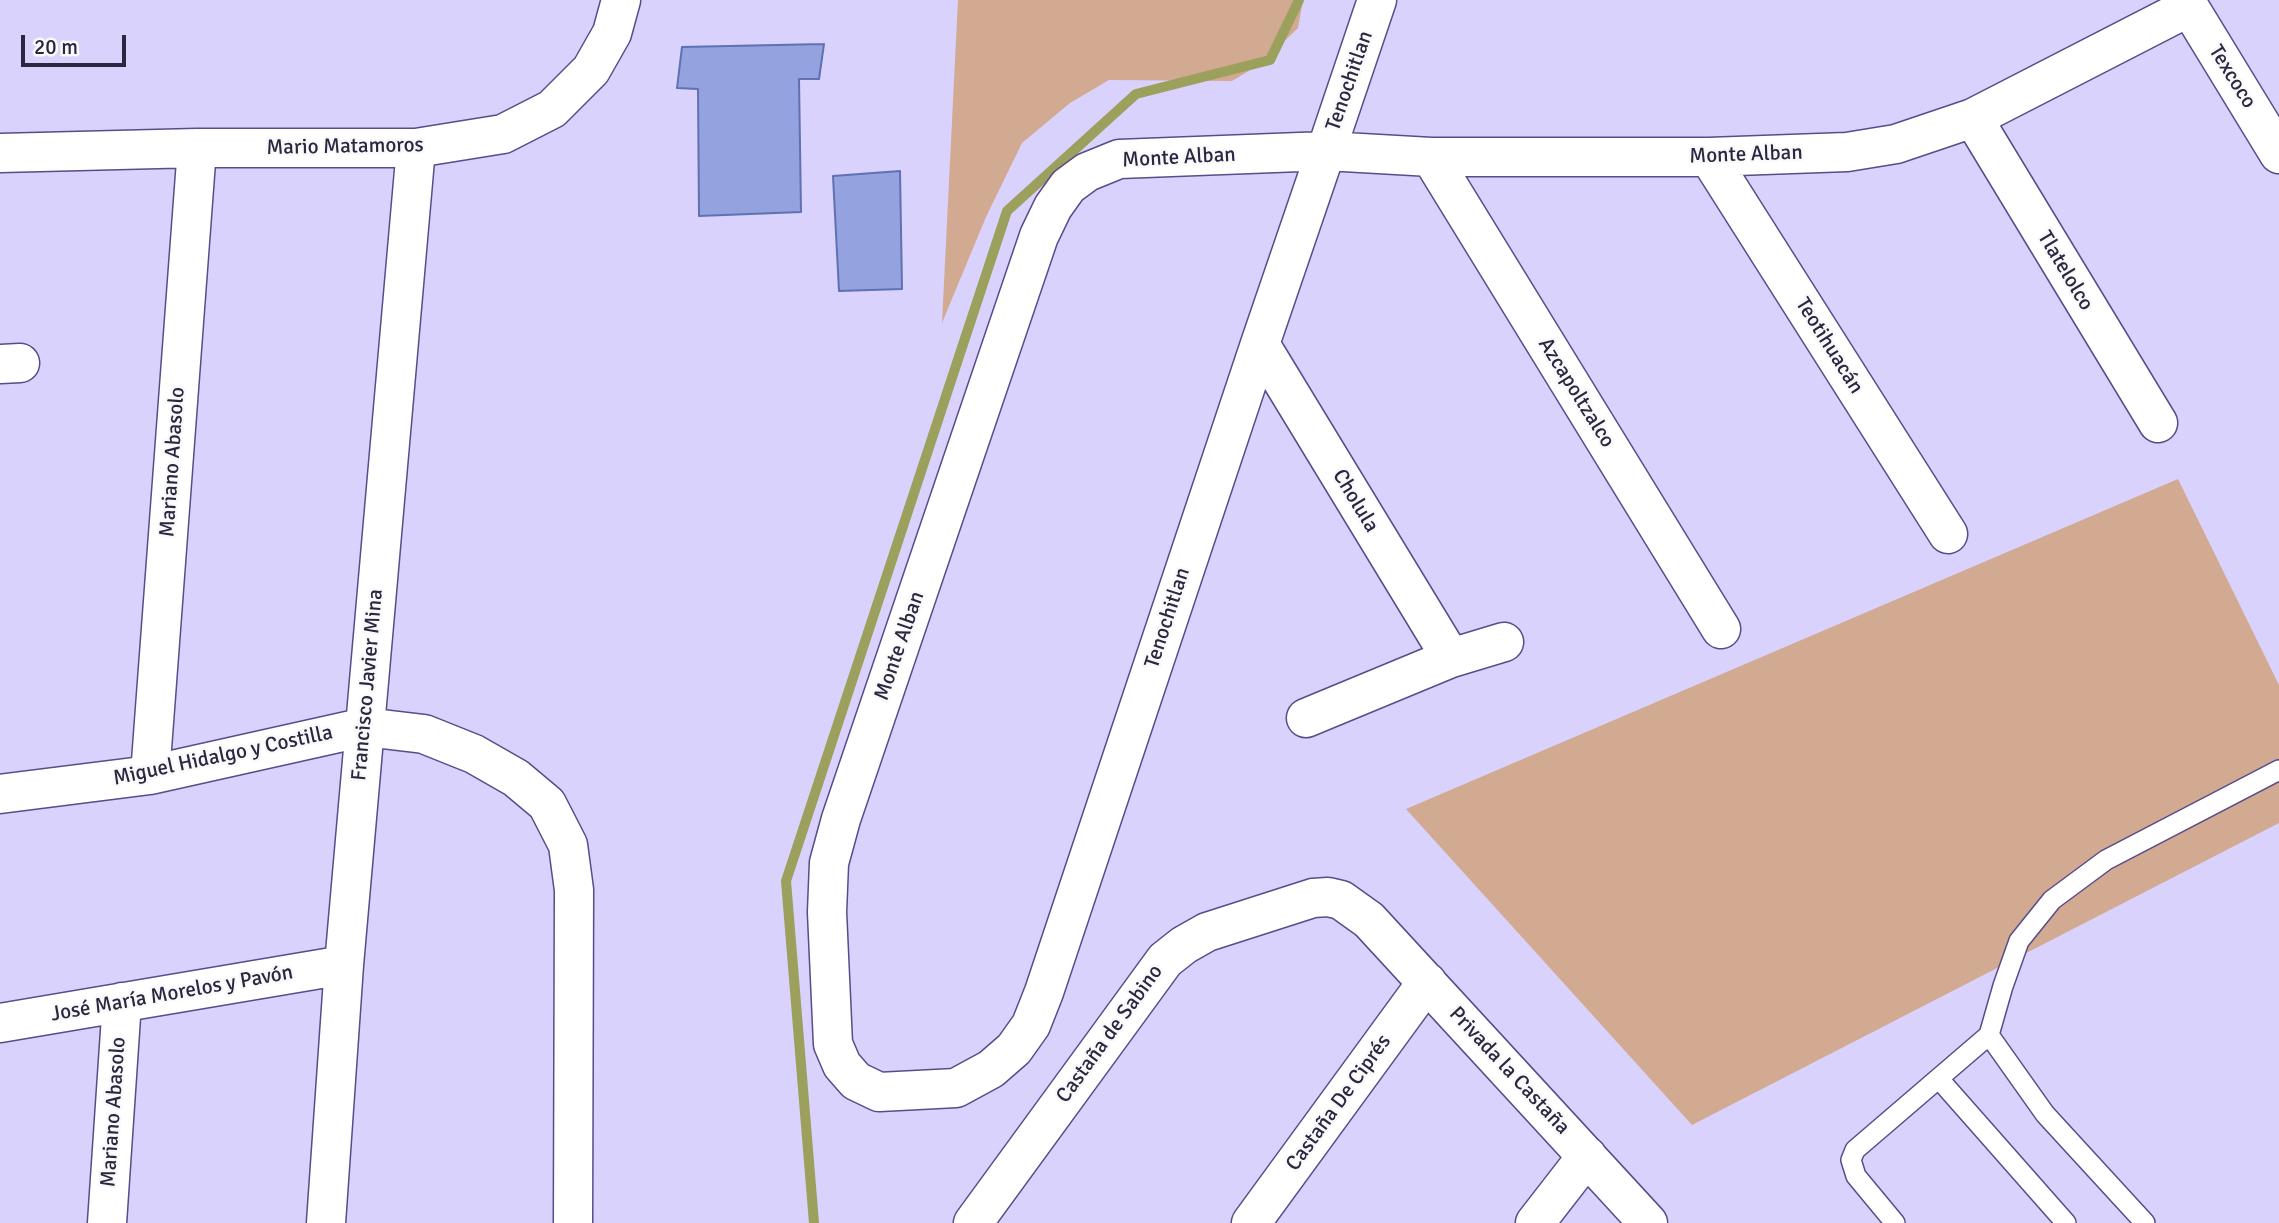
<!DOCTYPE html>
<html>
<head>
<meta charset="utf-8">
<style>
  body { margin:0 }
  #map { position:relative; width:2279px; height:1223px; overflow:hidden; background:#d9d2fd; font-family:Signika,sans-serif }
  canvas { display:block }
  .scale { position:absolute; left:21px; top:35px; width:105px; height:32px; box-sizing:border-box; border:4px solid #2c2641; border-top:0; padding-left:9px; font-size:21px; line-height:24px; white-space:nowrap; color:#2c2641; -webkit-text-stroke:5px #f9f9f9; paint-order:stroke }
</style>
</head>
<body>
<div id="map">
<canvas width="2279" height="1223"></canvas>
<div class="scale">20 m</div>
</div>
<script>
const ctx = document.querySelector('canvas').getContext('2d');
ctx.lineJoin = 'round';
function fill(path, color) {
  ctx.fillStyle = color;
  ctx.fill(path, 'evenodd');
}
function poly(rows) {
  const path = new Path2D();
  for (const r of rows) {
    path.moveTo(r[0], r[1]);
    for (let i = 2; i < r.length; i += 2) path.lineTo(r[i], r[i + 1]);
  }
  return path;
}
function trace(path, color, width, dash) {
  ctx.strokeStyle = color;
  ctx.lineWidth = width;
  ctx.lineCap = dash ? 'butt' : 'round';
  ctx.setLineDash(dash || []);
  ctx.stroke(path);
}
function write(font, color, halo, rows, align = 'center') {
  ctx.font = font + ' Signika,sans-serif';
  ctx.lineWidth = 5;
  ctx.setLineDash([]);
  ctx.textBaseline = 'middle';
  ctx.strokeStyle = halo;
  ctx.fillStyle = color;
  for (const [text, x, y, turn = 0] of rows) {
    ctx.save();
    ctx.translate(x, y);
    ctx.rotate((+turn || 0) * Math.PI / 180);
    ctx.textAlign = isNaN(turn) ? turn : align;
    if (halo) ctx.strokeText(text, 0, 0);
    ctx.fillText(text, 0, 0);
    ctx.restore();
  }
}
fill(poly([
  [958,0,1303,0,1298,28,1262,63,1232,81,1109,80,1070,103,1022,143,986,217,942,323],
  [2178,479,2279,685,2279,823,1692,1125,1406,809]
]), '#d2aa91');
trace(poly([
  [814,1223,786,881,1007,211,1136,94,1270,60,1299,0]
]), '#9ba15d', 10);
const building = poly([
  [824,44,819,79,799,79,801,212,699,216,698,89,677,88,682,47,824,44],
  [900,171,902,289,839,291,833,176,900,171]
]);
fill(building, '#94a3e0');
trace(building, '#6170b0', 2);
const service = poly([
  [1939,1079,2066,1223],
  [1895,1223,1856,1176,1851,1160,1855,1150,1989,1035],
  [2145,1223,2045,1114,1989,1035,2003,986,2019,941,2052,900,2106,860,2279,770]
]);
const minor = poly([
  [1377,0,1326,151,1260,344,1044,992,1031,1025,1014,1049,991,1069,956,1088,879,1092,856,1081,842,1065,833,1044,827,912,829,863,841,819,1039,236,1053,207,1068,186,1087,172,1119,159,1326,151,1431,157,1709,157,1847,152,1896,144,1973,118,2189,7],
  [2185,0,2279,154],
  [1973,118,2158,423],
  [0,153,197,148,416,148,503,134,552,109,591,70,612,33,621,0],
  [1431,157,1721,629],
  [1709,157,1948,534],
  [1260,344,1451,658],
  [0,364,20,363],
  [1306,718,1451,658,1504,642],
  [150,775,197,148],
  [0,794,150,775,365,727,424,734,474,754,516,778,547,804,568,845,574,890,573,1223],
  [0,1023,344,965],
  [107,1223,122,1002],
  [326,1223,344,965,416,148],
  [973,1223,1165,960,1184,945,1207,932,1313,898,1328,897,1341,900,1369,920,1648,1223],
  [1251,1223,1427,982],
  [1535,1223,1587,1156]
]);
trace(service, '#5a4b89', 22);
trace(minor, '#5a4b89', 41);
trace(service, '#fff', 19);
trace(minor, '#fff', 38);
write('21px', '#2c2641', '#f9f9f9', [
  ["Texcoco",2232,77,58],
  ["Tenochitlan",1350,81,-71],
  ["Mario Matamoros",345,147,-1],
  ["Monte Alban",1746,155,-2],
  ["Monte Alban",1179,158,-3],
  ["Tlatelolco",2065,271,59],
  ["Teotihuacán",1829,346,58],
  ["Azcapoltzalco",1576,393,58],
  ["Mariano Abasolo",173,462,-86],
  ["Cholula",1355,501,59],
  ["Tenochitlan",1168,618,-72],
  ["Monte Alban",900,646,-71],
  ["Francisco Javier Mina",368,685,-85],
  ["Miguel Hidalgo y Costilla",223,756,-12],
  ["José María Morelos y Pavón",172,994,-10],
  ["Castaña de Sabino",1110,1034,-54],
  ["Privada la Castaña",1509,1071,47],
  ["Castaña De Ciprés",1339,1103,-54],
  ["Mariano Abasolo",114,1112,-86]
]);
</script>
</body>
</html>
